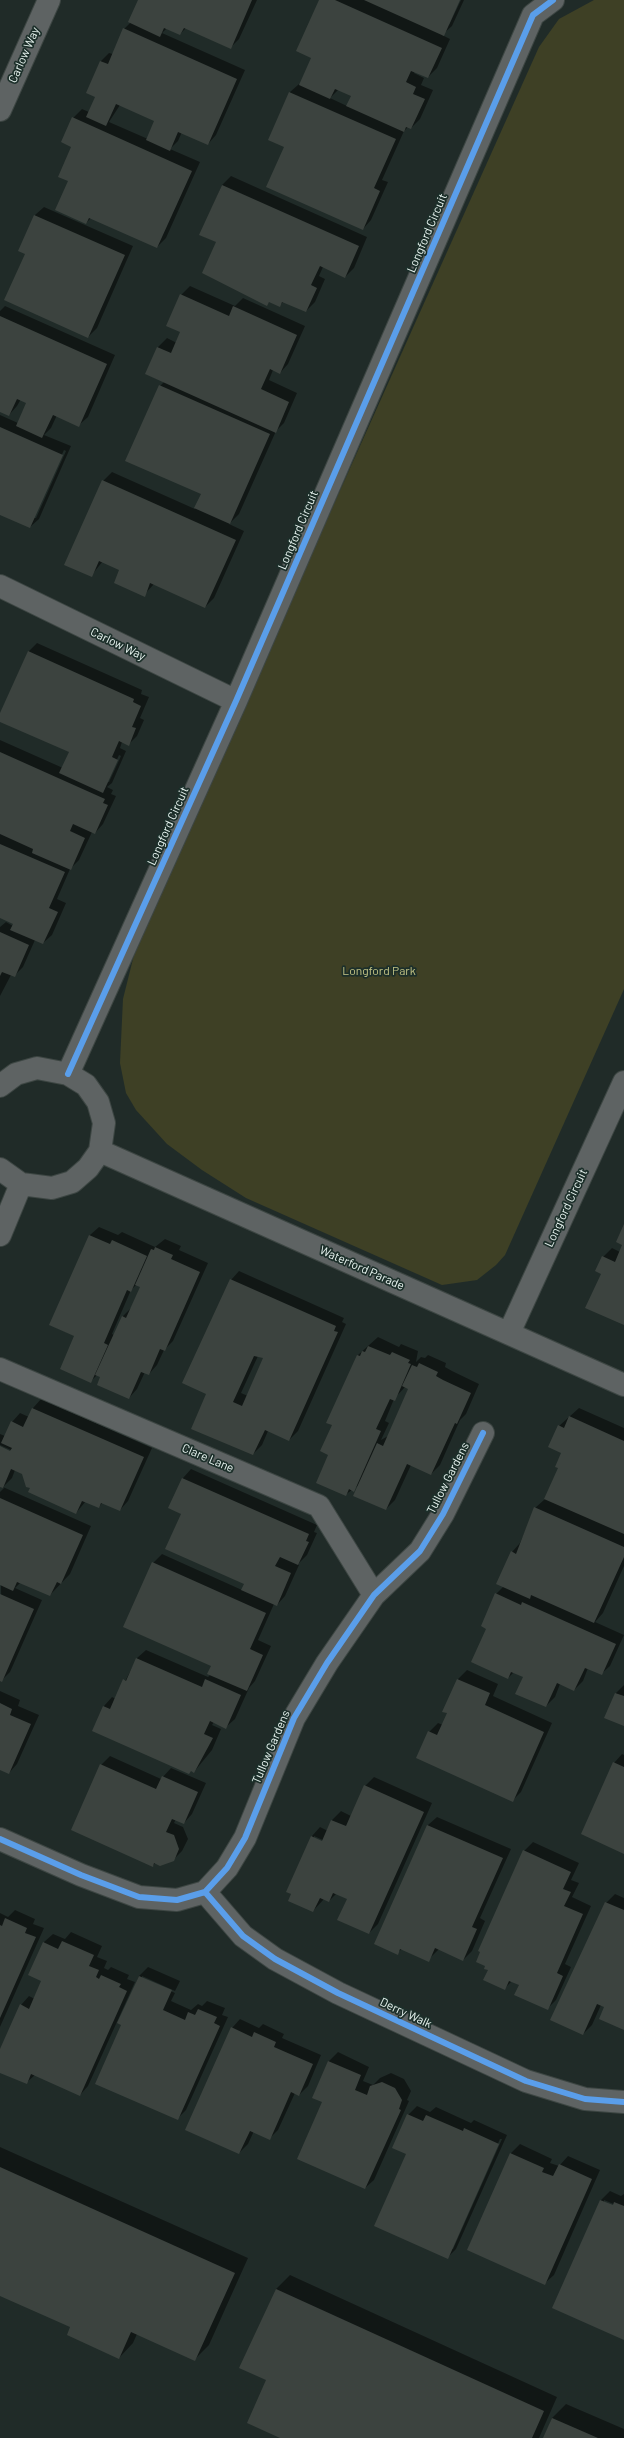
<!DOCTYPE html>
<html>
<head>
<meta charset="utf-8">
<style>
  body { margin:0 }
  canvas { display:block; background:#202b28 }
</style>
</head>
<body>
<canvas width="624" height="2438"></canvas>
<script>
const ctx = document.querySelector('canvas').getContext('2d');
ctx.lineJoin = 'round';
function fill(path, color) {
  ctx.fillStyle = color;
  ctx.fill(path, 'evenodd');
}
function poly(rows) {
  const path = new Path2D();
  for (const r of rows) {
    path.moveTo(r[0], r[1]);
    for (let i = 2; i < r.length; i += 2) path.lineTo(r[i], r[i + 1]);
  }
  return path;
}
function trace(path, color, width, dash) {
  ctx.strokeStyle = color;
  ctx.lineWidth = width;
  ctx.lineCap = dash ? 'butt' : 'round';
  ctx.setLineDash(dash || []);
  ctx.stroke(path);
}
function write(font, color, halo, rows, align = 'center') {
  ctx.font = font + ' Barlow,sans-serif';
  ctx.lineWidth = 3.5;
  ctx.setLineDash([]);
  ctx.textBaseline = 'middle';
  ctx.strokeStyle = halo;
  ctx.fillStyle = color;
  for (const [text, x, y, turn = 0] of rows) {
    ctx.save();
    ctx.translate(x, y);
    ctx.rotate((+turn || 0) * Math.PI / 180);
    ctx.textAlign = isNaN(turn) ? turn : align;
    if (halo) ctx.strokeText(text, 0, 0);
    ctx.fillText(text, 0, 0);
    ctx.restore();
  }
}
fill(poly([
  [594,0,624,0,624,989,505,1255,496,1265,477,1280,442,1285,246,1198,202,1170,167,1144,136,1110,126,1093,120,1063,123,999,137,943,539,47,559,19]
]), '#3e4025');
fill(poly([
  [139,0,257,0,239,39,230,48,186,28,180,34,167,28,162,33,245,70,216,135,208,144,182,132,178,141,170,149,200,162,166,238,157,247,91,218,86,223,70,181,73,118,82,109,89,112,96,96,101,61,109,53,113,54,124,29,131,22],
  [120,105,156,121,148,139,109,122],
  [320,0,459,0,447,25,449,25,461,0,464,0,452,26,442,35,450,39,437,68,428,77,415,71,414,73,424,78,421,85,433,90,420,119,411,128,408,127,404,131,382,180,388,182,371,220,363,229,285,146,290,92,299,84,300,85,313,57],
  [339,89,352,95,347,106,330,98],
  [231,176,367,237,354,268,345,277,323,267,319,276,325,279,315,302,306,311,284,301,280,305,270,301,267,304,217,242,200,235,222,185],
  [44,207,133,246,97,328,88,337,26,254,35,215],
  [190,286,235,306,243,298,305,326,288,364,280,373,273,370,269,380,297,393,284,423,276,431,239,514,229,524,244,531,214,598,205,607,154,584,144,595,121,569,103,561,91,576,103,481,112,472,195,509,202,494,160,386,164,382,146,374,158,347,167,338,177,343,181,332,181,295],
  [5,306,115,355,88,417,79,425,57,415,51,428,44,435,71,446,39,519,30,527,0,514,0,415,18,423,27,402,21,399,17,406,9,415,0,411,0,311],
  [64,450,66,451,36,518,33,518],
  [37,643,142,690,141,694,149,697,140,718,144,720,137,736,129,744,122,742,120,748,126,751,112,783,107,787,113,790,111,794,116,796,103,824,95,833,92,832,79,860,70,869,57,899,66,903,52,935,43,943,35,940,23,967,14,976,11,975,0,996,0,927,6,922,13,926,14,924,0,917,0,740,63,768,70,752,0,720,0,716,28,652],
  [119,755,121,756,109,782,107,782],
  [624,1226,624,1324,602,1273,603,1257,612,1248,620,1252,623,1245],
  [99,1227,118,1235,122,1232,155,1247,165,1239,181,1246,179,1250,208,1263,173,1341,164,1350,157,1365,149,1374,145,1372,137,1389,129,1398,98,1374,91,1381,75,1336,50,1325,90,1235],
  [137,1284,142,1286,131,1308,122,1317,114,1335,112,1334,131,1290],
  [239,1271,344,1318,342,1322,346,1324,298,1431,289,1440,268,1431,262,1445,253,1454,208,1393,231,1280],
  [258,1356,265,1358,248,1396,241,1393],
  [378,1337,399,1347,401,1344,418,1351,416,1362,421,1357,425,1358,428,1355,446,1363,445,1367,452,1371,479,1384,466,1414,460,1420,440,1465,431,1474,411,1465,395,1500,386,1509,359,1485,345,1495,329,1454,333,1425,328,1422,358,1355],
  [405,1387,409,1388,388,1436,381,1440,389,1423,385,1421,394,1399],
  [41,1399,152,1448,128,1501,120,1510,103,1502,99,1507,86,1501,76,1513,31,1488,23,1473,15,1470,12,1478,3,1487,91,1526,70,1574,50,1595,21,1582,15,1588,42,1600,10,1672,2,1680,0,1492,4,1488,0,1486,0,1448,14,1454,15,1452,0,1445,0,1434,5,1436,12,1422,20,1413,29,1417,33,1408],
  [579,1408,624,1428,624,1566,603,1613,595,1622,624,1635,610,1666,601,1674,588,1668,583,1681,574,1690,560,1684,555,1697,546,1706,524,1677,514,1672,508,1678,487,1628,496,1594,504,1586,512,1552,520,1543,535,1508,545,1499,559,1468,562,1452,559,1426],
  [191,1469,317,1525,314,1532,317,1533,307,1555,298,1564,299,1565,285,1596,277,1605,274,1604,258,1640,271,1646,255,1681,249,1688,235,1719,226,1727,214,1722,212,1725,221,1729,212,1750,194,1772,93,1730,104,1706,112,1697,116,1699,137,1658,146,1650,208,1677,211,1674,212,1665,153,1563,162,1554,242,1590,245,1584,182,1514,169,1508,183,1478],
  [467,1670,498,1684,493,1696,552,1723,521,1792,513,1800,429,1732,438,1723,443,1725,448,1713,444,1711,458,1679],
  [624,1685,624,1725,606,1717,616,1693],
  [0,1691,20,1700,18,1706,39,1715,17,1764,9,1773,0,1769],
  [622,1754,624,1755,624,1853,614,1763],
  [110,1756,161,1779,171,1768,206,1783,192,1814,184,1823,176,1819,174,1823,183,1827,188,1839,182,1851,173,1860,155,1863,153,1866,101,1765],
  [374,1777,432,1803,378,1924,369,1933,348,1898,337,1893,329,1901,324,1899,313,1911,287,1891,312,1836,320,1827,328,1831,332,1820,341,1811,351,1816,365,1786],
  [314,1836,327,1842,326,1844,314,1838],
  [437,1817,511,1849,480,1918,485,1921,472,1951,463,1960,439,1949,428,1960,402,1949,397,1953,376,1944,428,1825],
  [533,1842,579,1863,571,1880,579,1883,572,1897,591,1906,565,1964,571,1967,556,2000,547,2009,520,1985,512,1981,504,1989,489,1970,524,1851],
  [615,1894,624,1898,624,2029,606,2007,601,2005,592,2025,583,2034,606,1903],
  [15,1910,35,1919,33,1924,44,1928,0,2027,0,1913,8,1917],
  [71,1932,102,1946,97,1957,107,1961,104,1968,108,1970,111,1967,129,1975,127,1979,135,1982,88,2086,80,2095,35,2075,26,2083,0,2071,0,2051,21,2005,29,1996,35,1999,43,1980,44,1942,53,1934,65,1939],
  [148,1967,180,1981,175,1991,142,1976,142,1978,175,1993,171,2001,191,2010,198,2004,202,2006,207,2001,225,2008,222,2015,228,2017,186,2110,177,2119,123,2025,119,2023,139,1976],
  [240,2019,259,2028,263,2024,284,2034,282,2038,321,2055,308,2086,299,2095,295,2093,278,2130,270,2138,254,2131,248,2144,239,2153,232,2028],
  [338,2052,369,2067,363,2081,373,2085,380,2078,391,2073,404,2079,411,2091,407,2100,409,2101,374,2180,365,2188,324,2102,313,2097,329,2061],
  [417,2106,430,2112,436,2107,471,2123,474,2120,507,2135,456,2249,447,2258,408,2154,408,2115],
  [500,2139,502,2139,453,2249,451,2249],
  [520,2144,552,2159,550,2163,559,2166,568,2156,600,2170,554,2275,545,2283,468,2249,511,2153],
  [0,2147,248,2258,209,2345,195,2359,137,2334,133,2343,119,2358,72,2327,0,2295],
  [610,2191,621,2196,624,2194,624,2338,554,2307,601,2200],
  [604,2200,618,2206,617,2208,604,2202],
  [290,2275,557,2397,539,2438,282,2438,267,2379,276,2289],
  [566,2404,624,2429,624,2438,544,2438,552,2418]
]), '#0007');
fill(poly([
  [138,0,252,0,231,49,184,28,180,35,164,28,160,37,128,22],
  [319,0,335,0,442,48,428,78,411,71,406,82,416,87,413,94,425,99,411,129,406,127,404,132,346,106,351,96,335,89,330,99,299,85,311,58,296,51],
  [364,0,460,0,444,36],
  [123,28,237,79,208,145,178,132,170,151,146,140,154,121,116,104,106,126,86,117,95,97,86,93,100,61,108,64],
  [289,92,396,139,374,188,380,191,363,230,266,187,284,147,268,140],
  [72,117,192,171,157,248,89,218,86,224,55,210,68,181,58,177,71,147,61,142],
  [222,185,359,246,345,278,320,266,311,285,317,288,306,312,282,302,280,307,269,302,267,306,202,273,216,242,199,235],
  [34,215,125,255,88,338,4,300,25,254,18,251],
  [180,294,229,316,233,306,297,335,280,374,270,369,261,389,289,402,276,433,145,374,157,347,171,353,180,332,166,326],
  [0,316,107,364,79,427,53,415,42,438,16,426,26,403,17,399,9,416,0,412],
  [159,385,270,434,230,524,194,508,201,494,125,461],
  [0,427,63,455,30,528,0,515],
  [102,480,236,540,205,608,150,583,145,597,114,583,119,570,99,561,92,577,64,565],
  [28,651,134,699,133,702,141,706,132,727,136,728,129,746,119,741,112,757,118,760,103,793,59,773,69,752,0,722,0,713],
  [0,752,105,799,103,803,108,805,95,834,73,824,70,831,85,838,71,870,32,853,33,849,0,834],
  [0,844,65,872,49,908,58,912,43,944,10,930,13,924,0,918],
  [0,932,29,945,15,977,2,972,0,976],
  [624,1224,624,1325,585,1308,601,1274,595,1271,602,1256,615,1262,622,1245,616,1242],
  [89,1235,110,1244,112,1240,147,1256,131,1292,127,1290,104,1343,108,1345,91,1383,60,1369,74,1336,49,1325],
  [155,1247,173,1255,171,1259,200,1272,165,1351,160,1349,149,1375,141,1372,129,1399,97,1385,100,1377,95,1375,122,1316,126,1318,140,1287,135,1285,151,1249,154,1250],
  [230,1279,336,1326,334,1331,338,1332,289,1441,265,1430,253,1455,191,1429,206,1394,182,1383],
  [254,1356,263,1358,242,1406,233,1402],
  [368,1346,390,1355,392,1352,410,1360,408,1363,411,1364,395,1401,390,1399,376,1429,381,1431,354,1492,349,1489,346,1496,316,1483,328,1455,320,1451,332,1425,326,1423,357,1355,360,1356,362,1351,365,1352],
  [419,1363,438,1372,436,1376,443,1380,471,1393,457,1424,455,1423,431,1475,407,1464,386,1510,353,1496,377,1443,383,1446,408,1389,402,1386,412,1365,417,1367],
  [32,1408,144,1457,120,1511,101,1503,99,1508,82,1501,76,1514,28,1492,30,1488,26,1487,22,1474,11,1469,3,1488,0,1487,0,1446,10,1451,12,1448,1,1443,11,1421,23,1427],
  [569,1416,624,1441,624,1534,544,1499,558,1468,555,1467,561,1453,548,1447,558,1425,564,1428],
  [182,1478,309,1534,306,1541,309,1542,298,1565,280,1557,275,1566,291,1573,277,1606,241,1590,244,1584,165,1549,181,1514,168,1508],
  [0,1498,83,1535,61,1584,57,1582,50,1596,17,1582,13,1591,0,1585],
  [534,1507,624,1547,624,1557,594,1623,531,1595,530,1599,496,1584,511,1551,516,1554],
  [152,1562,266,1613,250,1649,263,1655,247,1691,207,1674,211,1666,123,1627],
  [495,1593,521,1605,522,1602,616,1644,602,1675,585,1668,574,1691,557,1683,546,1707,515,1694,523,1677,511,1672,508,1679,471,1662,486,1629,481,1626],
  [0,1594,34,1609,2,1682,0,1681],
  [136,1658,202,1687,205,1679,241,1695,226,1729,210,1721,204,1734,213,1738,194,1773,191,1771,189,1774,92,1731,103,1706,110,1709,123,1679,126,1681],
  [457,1679,490,1693,485,1705,544,1732,513,1802,416,1758,428,1731,437,1735,447,1713,442,1712],
  [615,1693,624,1696,624,1726,604,1718],
  [0,1703,12,1709,10,1715,31,1724,9,1774,0,1770],
  [613,1762,624,1767,624,1854,581,1834],
  [100,1764,156,1789,162,1776,198,1792,184,1824,172,1819,166,1832,174,1835,179,1849,174,1861,160,1866,154,1863,153,1867,71,1830],
  [364,1785,424,1812,369,1934,337,1920,347,1899,333,1893,329,1902,320,1898,313,1912,288,1901,291,1894,286,1892,311,1836,322,1841,331,1820,346,1826],
  [427,1825,503,1858,472,1927,477,1929,463,1961,435,1948,429,1962,400,1949,398,1955,374,1944],
  [523,1850,571,1872,563,1889,571,1892,564,1906,583,1914,557,1973,563,1976,548,2010,514,1995,519,1985,509,1981,505,1990,483,1980,488,1970,484,1969,485,1966,476,1962,480,1952,478,1951],
  [605,1902,624,1910,624,2030,599,2019,604,2007,597,2004,583,2035,550,2020],
  [5,1918,27,1928,25,1933,36,1937,0,2018,0,1925,2,1926],
  [62,1941,94,1955,89,1966,99,1970,96,1977,99,1979,101,1975,121,1984,119,1987,127,1991,80,2096,31,2074,27,2084,0,2073,0,2049,20,2004,29,2009,41,1981,28,1975,43,1942,58,1949],
  [139,1976,172,1990,163,2010,185,2020,188,2012,195,2015,198,2009,217,2017,214,2023,220,2026,178,2120,95,2084,121,2025,117,2023],
  [231,2027,252,2037,254,2032,276,2042,274,2047,313,2064,299,2096,291,2092,270,2140,250,2131,239,2154,185,2130],
  [328,2061,361,2075,355,2090,367,2095,370,2086,382,2082,395,2088,402,2100,399,2109,401,2110,365,2189,297,2159,322,2102,312,2098],
  [407,2114,423,2121,426,2115,463,2131,464,2128,499,2144,448,2259,374,2226,406,2154,392,2148],
  [510,2153,544,2168,542,2172,553,2176,559,2164,592,2179,545,2285,467,2250],
  [0,2167,235,2273,195,2361,131,2332,119,2359,67,2335,70,2327,0,2296],
  [600,2200,613,2205,614,2202,624,2206,624,2340,552,2308],
  [276,2289,544,2411,532,2438,280,2438,247,2423,266,2380,239,2368],
  [552,2418,598,2438,543,2438]
]), '#3c433f');
const street = poly([
  [0,110,49,0],
  [0,586,236,701],
  [68,1074,236,701,533,15,553,0],
  [0,1086,16,1074,37,1068,68,1074,86,1085,98,1102,104,1123,100,1151,88,1168,72,1182,52,1188,21,1184,0,1169],
  [100,1151,624,1385],
  [0,1235,21,1184],
  [509,1333,624,1082],
  [0,1369,319,1506,374,1595],
  [0,1839,81,1875,139,1897,177,1900,205,1892,227,1868,245,1838,294,1718,327,1663,374,1595,420,1551,443,1514,483,1433],
  [205,1892,243,1936,275,1959,338,1993,526,2081,585,2099,624,2102]
]);
trace(street, '#3d4643', 24);
trace(street, '#5e6363', 22);
trace(poly([
  [68,1074,236,701,533,15,553,0],
  [0,1839,81,1875,139,1897,177,1900,205,1892,227,1868,245,1838,294,1718,327,1663,374,1595,420,1551,443,1514,483,1433],
  [205,1892,243,1936,275,1959,338,1993,526,2081,585,2099,624,2102]
]), '#5a9eea', 6);
write('12px', '#e9f5f1', '#1c2f2a', [
  ["Carlow Way",24,55,-66],
  ["Longford Circuit",427,233,-67],
  ["Longford Circuit",298,530,-67],
  ["Carlow Way",118,644,26],
  ["Longford Circuit",168,826,-66],
  ["Longford Circuit",566,1208,-65],
  ["Waterford Parade",362,1268,24],
  ["Clare Lane",208,1458,23],
  ["Tullow Gardens",448,1478,-63],
  ["Tullow Gardens",271,1747,-67],
  ["Derry Walk",406,2013,25]
]);
write('12px', '#c4c586', '#1c2f2a', [
  ["Longford Park",379,971]
]);
</script>
</body>
</html>
